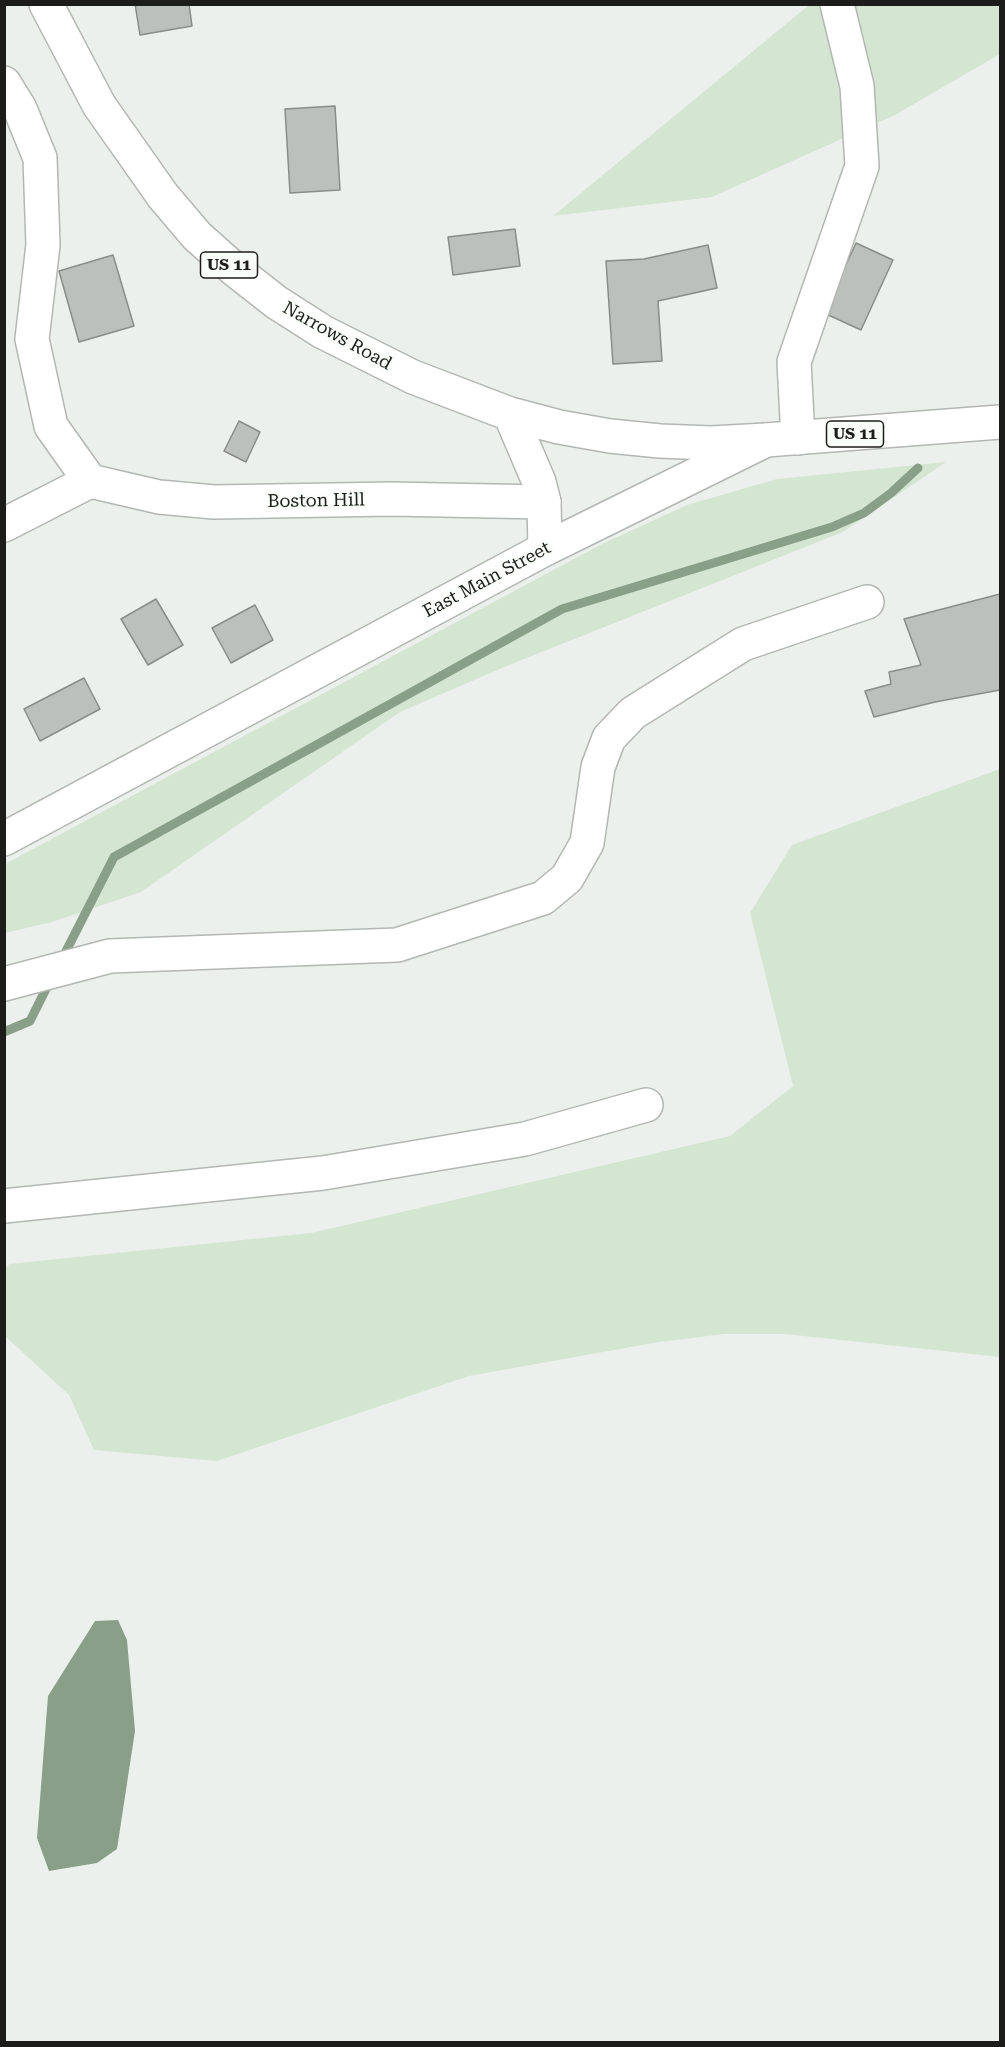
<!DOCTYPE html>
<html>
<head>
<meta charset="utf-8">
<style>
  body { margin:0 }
  #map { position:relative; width:1005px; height:2047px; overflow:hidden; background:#ecf0ec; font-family:"Roboto Serif",serif }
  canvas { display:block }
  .frame { position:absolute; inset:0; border:6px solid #1c1d1b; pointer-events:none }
</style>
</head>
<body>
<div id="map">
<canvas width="1005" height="2047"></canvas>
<div class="frame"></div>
</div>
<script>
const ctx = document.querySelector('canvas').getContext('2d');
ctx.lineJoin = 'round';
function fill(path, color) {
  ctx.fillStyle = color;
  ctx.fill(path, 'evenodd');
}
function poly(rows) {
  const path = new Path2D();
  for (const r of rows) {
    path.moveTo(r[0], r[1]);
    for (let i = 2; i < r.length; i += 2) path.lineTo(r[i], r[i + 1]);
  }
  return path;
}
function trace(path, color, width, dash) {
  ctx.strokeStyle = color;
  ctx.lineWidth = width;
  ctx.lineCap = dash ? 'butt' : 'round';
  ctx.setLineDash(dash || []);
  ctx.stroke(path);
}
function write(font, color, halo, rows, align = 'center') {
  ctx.font = font + ' "Roboto Serif",serif';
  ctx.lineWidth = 4.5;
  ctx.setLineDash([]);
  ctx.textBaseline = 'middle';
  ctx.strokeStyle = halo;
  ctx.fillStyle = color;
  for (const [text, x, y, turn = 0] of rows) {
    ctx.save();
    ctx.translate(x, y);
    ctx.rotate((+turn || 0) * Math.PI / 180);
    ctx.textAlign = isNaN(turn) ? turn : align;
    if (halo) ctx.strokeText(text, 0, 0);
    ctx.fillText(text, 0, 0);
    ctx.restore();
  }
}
fill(poly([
  [809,5,1000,5,1000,54,895,115,712,197,553,216],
  [946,462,843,532,509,665,400,712,141,892,52,922,5,933,5,864,602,544,687,505,777,479],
  [1000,769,1000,1357,785,1334,724,1334,659,1342,469,1376,217,1461,94,1450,69,1395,5,1336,5,1270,9,1264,311,1233,730,1136,793,1086,750,913,792,845]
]), '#d4e5d2');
fill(poly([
  [118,1620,127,1640,135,1731,117,1849,97,1863,49,1871,37,1838,48,1696,95,1621]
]), '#899f87');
trace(poly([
  [61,961,114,857,562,609,832,527,864,513,891,493,918,468],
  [4,1032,30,1021,50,981]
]), '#899f87', 9);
const building = poly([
  [135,4,189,4,192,26,140,35,135,4],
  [335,106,340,190,290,193,285,109,335,106],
  [515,229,520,266,453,275,448,237,515,229],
  [856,243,893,260,861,330,824,313,856,243],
  [708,245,717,288,658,301,662,361,613,364,606,261,644,259,708,245],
  [113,255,134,326,79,342,59,271,113,255],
  [239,421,260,432,246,462,224,451,239,421],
  [1000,594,1000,690,935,702,874,717,865,691,891,684,889,672,921,665,904,619,1000,594],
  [156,599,183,645,148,665,121,619,156,599],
  [255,605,273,640,231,663,212,628,255,605],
  [84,678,100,709,40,741,24,709,84,678]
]);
fill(building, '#bcc0bc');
trace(building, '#898d89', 1.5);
const minor = poly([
  [4,83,20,109,40,158,43,245,32,339,51,426,90,481],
  [798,438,794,362,862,166,857,86,837,4],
  [4,525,90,481,159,497,214,502,391,499,544,502],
  [4,839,545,549,766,440],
  [4,984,110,956,397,945,543,898,567,878,587,843,598,767,609,738,633,713,743,644,867,602],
  [4,1206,323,1173,525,1139,646,1105]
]);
const major = poly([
  [46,4,99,105,163,196,197,236,234,269,276,302,323,332,413,377,510,414,559,427,610,436,660,441,711,443,766,440,1000,422],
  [510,414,539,482,544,502,545,549]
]);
trace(minor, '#b3b7b3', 36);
trace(major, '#b3b7b3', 36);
trace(minor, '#fff', 33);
trace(major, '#fff', 33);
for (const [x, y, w] of [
  [229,265,57],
  [855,434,57]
]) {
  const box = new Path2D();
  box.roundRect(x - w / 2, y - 13, w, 26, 4.5);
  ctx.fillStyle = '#f9fdf9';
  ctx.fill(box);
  trace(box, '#1c1d1b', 1.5);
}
write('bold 16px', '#1c1d1b', null, [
  ["US 11",229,265],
  ["US 11",855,434]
]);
write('18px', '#1c1d1b', '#f9fdf9', [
  ["Narrows Road",337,336,29],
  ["Boston Hill",316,501,-1],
  ["East Main Street",487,580,-28]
]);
</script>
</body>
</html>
